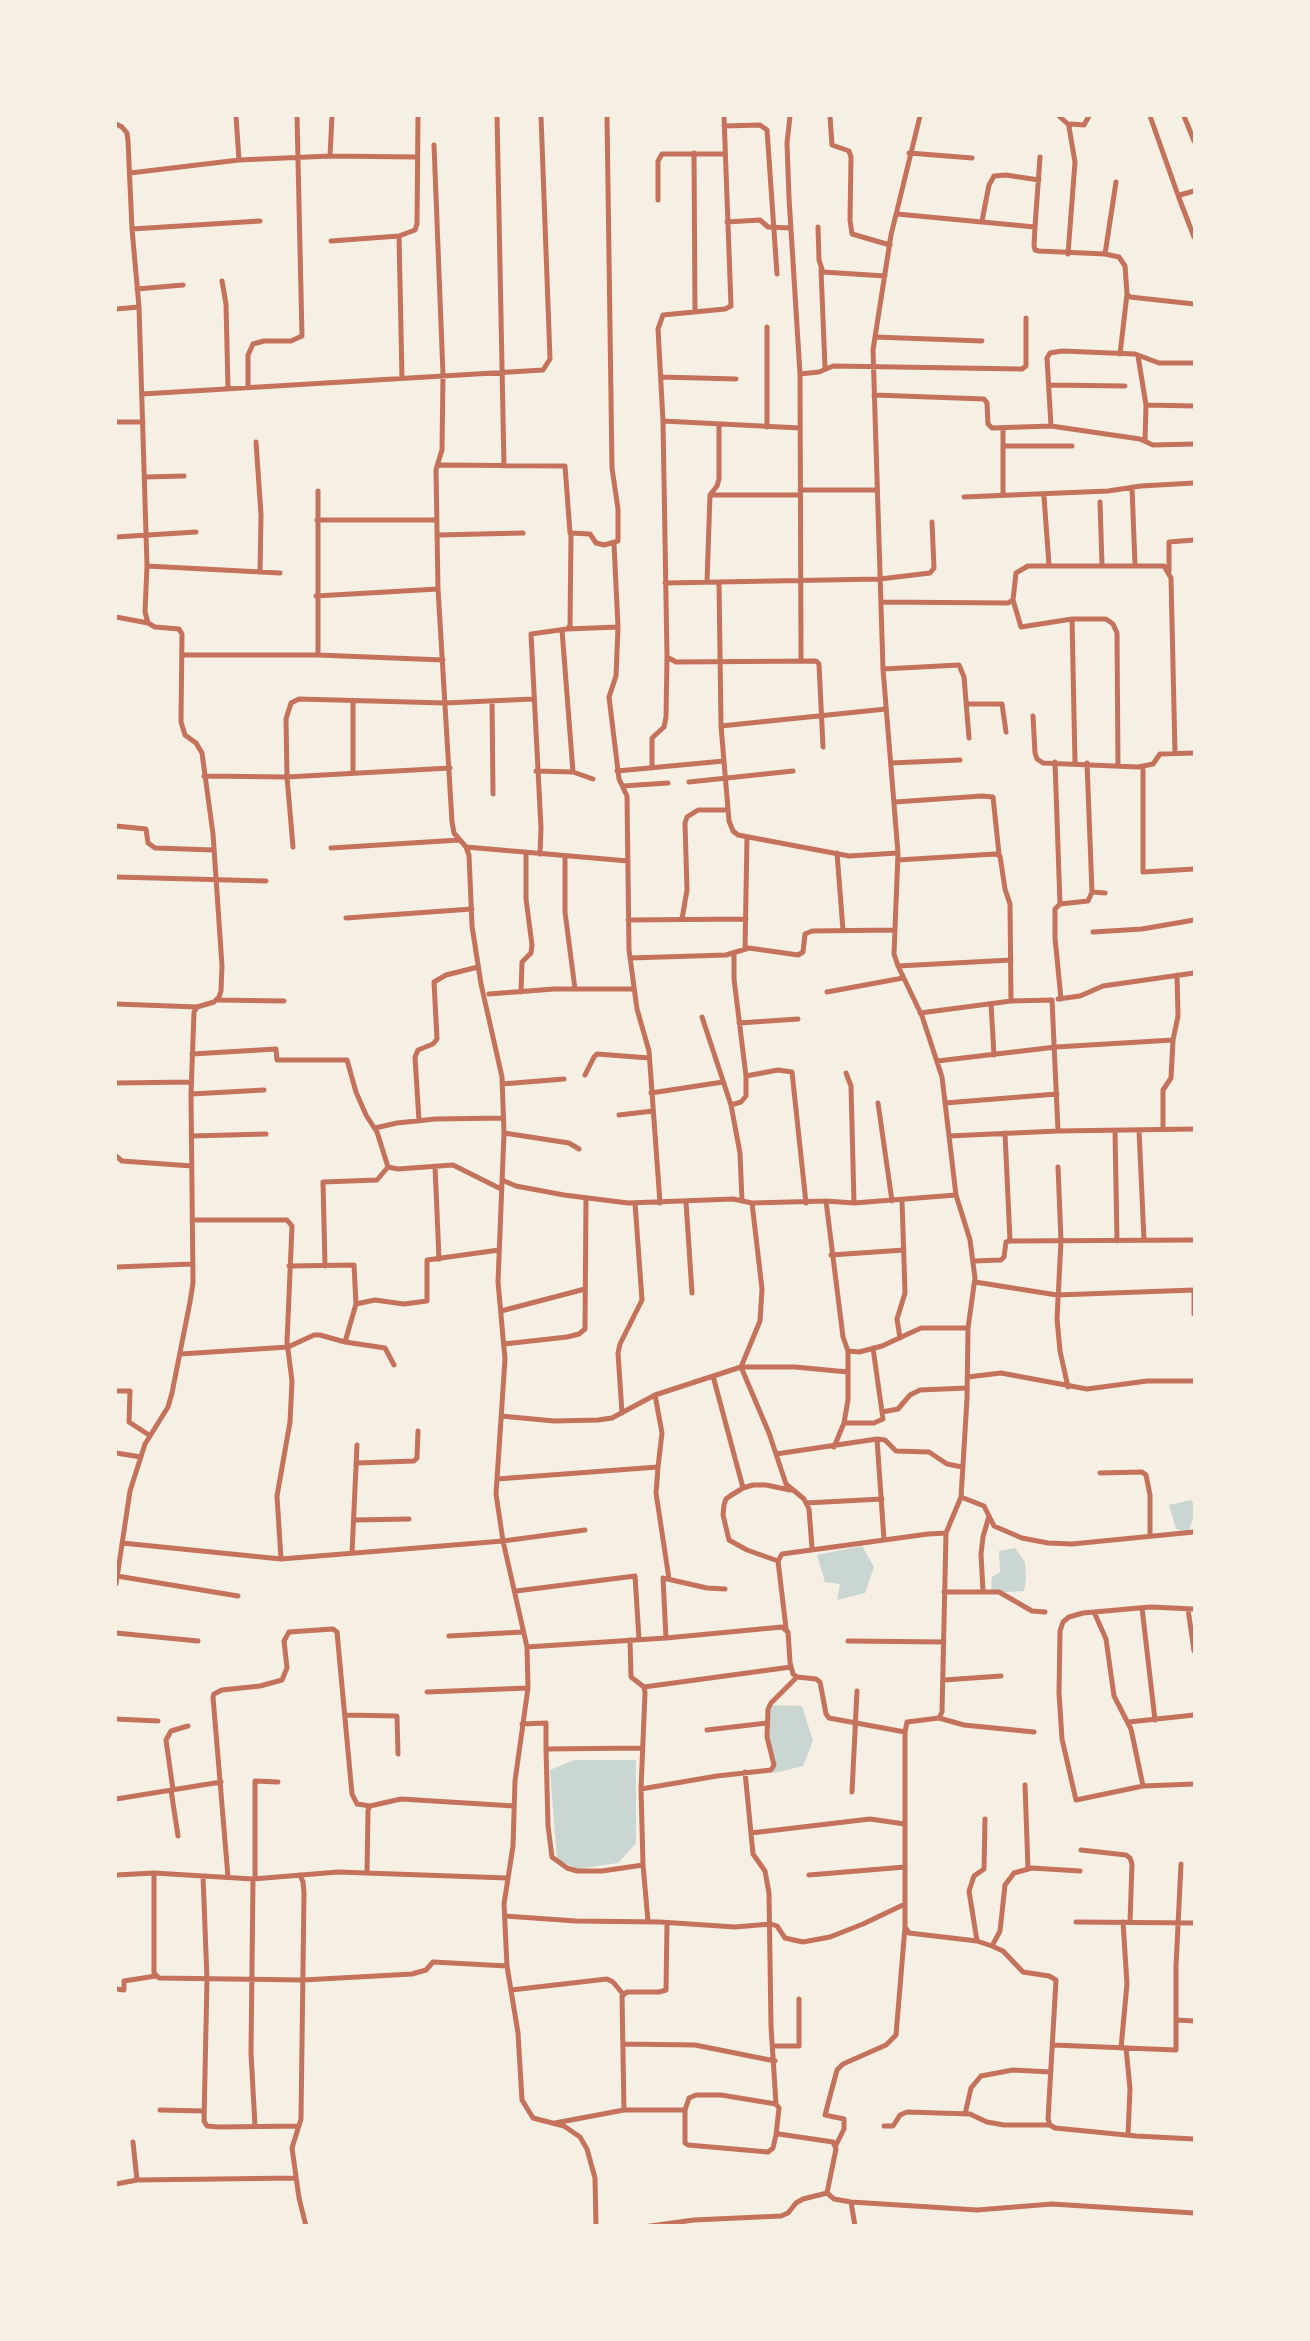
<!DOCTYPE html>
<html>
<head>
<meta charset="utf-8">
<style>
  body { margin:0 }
  #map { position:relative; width:1310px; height:2341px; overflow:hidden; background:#f6efe4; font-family:Inter,sans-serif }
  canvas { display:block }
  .frame { position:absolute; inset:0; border:117px solid #f6efe4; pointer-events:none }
</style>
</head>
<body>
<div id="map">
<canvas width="1310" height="2341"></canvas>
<div class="frame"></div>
</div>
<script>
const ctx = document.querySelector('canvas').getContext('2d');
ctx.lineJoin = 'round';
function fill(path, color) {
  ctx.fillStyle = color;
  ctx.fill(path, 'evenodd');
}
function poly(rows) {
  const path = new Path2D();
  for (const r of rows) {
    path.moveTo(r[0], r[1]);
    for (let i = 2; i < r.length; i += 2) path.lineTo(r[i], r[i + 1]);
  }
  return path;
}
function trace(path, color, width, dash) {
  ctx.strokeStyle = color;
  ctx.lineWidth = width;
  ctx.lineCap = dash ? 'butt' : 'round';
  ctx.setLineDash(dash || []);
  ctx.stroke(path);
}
fill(poly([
  [1191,1500,1194,1505,1194,1514,1189,1532,1176,1529,1169,1505],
  [862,1546,874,1567,865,1593,837,1600,840,1584,825,1582,817,1555],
  [1015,1548,1025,1562,1026,1579,1024,1591,991,1593,992,1577,1000,1572,999,1551],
  [771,1705,802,1706,813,1741,803,1766,774,1773,765,1730],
  [574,1760,636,1760,636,1843,618,1863,578,1869,557,1860,550,1770]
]), '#c9d6d2');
trace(poly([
  [236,116,239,160],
  [497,116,504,466],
  [724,116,731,306,725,309,663,315,658,329,663,421,667,657,676,662,816,661,819,664,823,747],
  [790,116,787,143,789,198,800,374,801,660],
  [830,116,832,145,849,151,851,157,850,220,852,234,890,245],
  [920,116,891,235,873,350,883,669,898,853,894,954,898,966,922,1016,942,1077,956,1195,970,1240,975,1278,968,1328,967,1399,961,1497,946,1533,942,1712,939,1718,907,1722,905,1732,905,1927,909,1933,977,1941,992,1946,1003,1951,1023,1972,1049,1976,1056,1980,1048,2119,1050,2125,1055,2128,1136,2136,1194,2139],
  [1059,116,1069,125],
  [1150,116,1179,198],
  [1184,116,1194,141],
  [116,124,122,127,127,133,128,141,132,229,139,307,147,566,145,612,148,623,155,627,179,629,182,634,181,722,185,735,196,743,202,753,213,834,222,966,221,991,219,997,214,1002,197,1007,116,1004],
  [724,126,760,125,767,130,777,274],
  [434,145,443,375,442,450,437,466],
  [694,153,695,312],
  [909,153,972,158],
  [330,156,332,116],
  [130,173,239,160,330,156,417,157],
  [1194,191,1180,195,1179,198,1194,237],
  [658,200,658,161,662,154,725,154],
  [897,214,1035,227,1034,246,1035,250,1039,251,1105,254,1119,257,1125,266,1127,294,1130,297,1194,304],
  [982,221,989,185,994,176,1006,175,1039,180],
  [727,222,760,220,768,227,790,228],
  [818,227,819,260,823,272,885,276],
  [1035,227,1040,157],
  [132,229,260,221],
  [399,236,402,378],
  [331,241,399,236,415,230,417,224,418,116],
  [1068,254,1075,162,1069,127,1071,124,1084,125,1089,116],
  [1105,254,1116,182],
  [821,270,825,368],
  [222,281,226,304,228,388],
  [137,289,183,285],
  [116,309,139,307],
  [767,327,767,427],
  [875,337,982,341],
  [1120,354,1127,294],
  [1138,356,1146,405,1145,441],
  [800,374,819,372,833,366,1022,369,1026,366,1026,318],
  [661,377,736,379],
  [1049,385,1125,386],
  [248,387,248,355,253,344,264,341,291,341,302,336,297,116],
  [142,394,543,370,550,359,541,116],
  [874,395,984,399,987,403,988,424,992,428,1051,426,1140,439,1153,445,1194,444],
  [1146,405,1194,406],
  [663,421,800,428],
  [116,422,143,422],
  [1051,426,1047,358,1050,353,1062,351,1135,354,1159,363,1194,363],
  [256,442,261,515,260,572],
  [1003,446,1072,446],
  [145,477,184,476],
  [1132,487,1135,565],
  [800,490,877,490],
  [318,491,318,655],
  [1003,494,1003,428],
  [710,495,800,495],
  [964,497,1108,491,1141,486,1194,483],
  [1044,497,1049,565],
  [1100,502,1102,565],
  [317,520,437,520],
  [438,535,523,533],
  [116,537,196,532],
  [614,544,618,627,616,676,609,697,619,779,627,796,629,950,637,1009,649,1051,660,1203],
  [147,566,280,573],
  [1169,571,1169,542,1194,540],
  [707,582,710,495,717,486,719,479,719,424],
  [719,582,721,726,729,821,733,831,738,835,849,856,898,853],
  [665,583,880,579,930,573,934,568,932,522],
  [316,596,438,589],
  [1013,600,1021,627,1072,619,1106,619,1113,624,1117,633,1118,765],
  [881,602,1008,603,1013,600,1016,573,1028,566,1164,566,1171,578,1175,753],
  [116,617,148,623],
  [1072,619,1075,763],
  [567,629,618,627],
  [562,630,573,772],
  [184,655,318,655,443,660],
  [883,669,959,665,964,677,969,738],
  [353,701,353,772],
  [492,701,493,794],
  [966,704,1002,704,1006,732],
  [1033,716,1035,753,1037,759,1043,763,1138,767,1153,764,1160,754,1194,753],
  [721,726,886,709],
  [1055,762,1060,904],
  [891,763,960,760],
  [1087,763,1092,892],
  [1143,766,1143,872,1194,869],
  [652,768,652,738,664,727,666,717,667,657],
  [536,771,573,772,593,779],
  [617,771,724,761],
  [204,776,287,777,450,768],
  [689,782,793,771],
  [623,786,668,783],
  [895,802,982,796,993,797,999,854],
  [116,826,146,829,148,843,155,848,214,850],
  [293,847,287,777,286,719,291,703,299,699,445,703,533,699],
  [466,847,628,861],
  [331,848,459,840],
  [837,853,843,930],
  [540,854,541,828,531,634,567,629,570,626,571,534],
  [565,856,565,912,575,989],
  [898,860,995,854,1000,856,1005,889,1010,904,1011,1001],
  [116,877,266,881],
  [346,918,472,909],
  [682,919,687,890,685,823,687,817,698,810,728,810],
  [628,920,746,919],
  [1093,932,1142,929,1194,920],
  [745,949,747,837],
  [630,958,726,955,749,948,798,955,803,952,805,934,812,931,895,930],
  [898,966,1011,960],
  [521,992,522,962,531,953,532,945,526,899,526,852],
  [827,992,903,978],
  [489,994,554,989,633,989],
  [1058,999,1080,996,1103,986,1194,973],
  [1061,999,1055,938,1055,909,1060,904,1088,901,1092,892,1105,893],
  [218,1000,284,1001],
  [991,1004,994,1055],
  [920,1013,1011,1001,1052,1000,1058,1131],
  [702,1017,731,1105,740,1153,742,1201],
  [739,1023,798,1019],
  [192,1054,276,1049,277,1060,347,1060,356,1092,366,1115,377,1132,388,1167,398,1169,453,1165,501,1189],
  [937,1061,1056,1047,1173,1040],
  [846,1073,851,1086,854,1203],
  [585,1075,594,1057,597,1054,649,1058],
  [746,1076,778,1070,792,1072,806,1203],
  [116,1083,191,1082],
  [502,1084,564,1079],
  [651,1093,723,1082],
  [191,1094,264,1090],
  [878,1103,892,1201],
  [945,1103,1057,1094],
  [731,1105,741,1102,746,1096,746,1076,734,979,734,954],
  [619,1115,653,1111],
  [419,1121,415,1057,418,1050,433,1044,437,1039,434,982,446,975,478,967],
  [375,1128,397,1123,435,1119,503,1118],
  [1163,1129,1163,1090,1171,1078,1173,1040,1178,1016,1177,975],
  [1115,1130,1117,1241],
  [1139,1130,1144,1240],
  [504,1133,569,1143,579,1149],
  [1005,1133,1010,1241],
  [191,1136,266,1134],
  [949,1136,1058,1131,1194,1129],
  [116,1156,122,1161,192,1166],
  [435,1166,439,1259],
  [1058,1167,1061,1241,1057,1319,1060,1351,1068,1387],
  [502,1180,516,1186,564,1195,628,1203,733,1199,752,1203,826,1201,854,1203,956,1195],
  [826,1201,843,1337,848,1351,859,1352,882,1346,921,1328,968,1328],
  [686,1202,692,1293],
  [752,1203,762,1289,760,1321,741,1367,769,1433,786,1484,804,1499,809,1509,812,1548],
  [192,1220,287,1220,292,1226,287,1342,292,1381,290,1422,277,1496,281,1559],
  [831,1255,904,1250],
  [974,1261,1001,1260,1004,1257,1006,1242,1010,1241,1194,1240],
  [289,1266,354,1265,356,1304],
  [325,1266,323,1182,377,1180,388,1167],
  [116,1267,192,1264],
  [975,1282,1057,1295,1194,1290],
  [1194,1290,1194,1314],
  [501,1311,585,1289],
  [900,1338,897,1319,905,1293,902,1200],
  [345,1342,356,1304,375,1300,404,1304,427,1301,427,1260,499,1250],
  [504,1344,567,1337,579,1334,585,1329,586,1198],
  [181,1354,288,1347,314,1335,320,1335,345,1342,385,1348,394,1365],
  [713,1376,743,1488],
  [968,1377,1001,1373,1087,1389,1147,1381,1194,1381],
  [116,1391,130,1391,129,1422,149,1435],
  [882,1412,898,1409,910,1395,920,1390,967,1388],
  [622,1413,618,1353,620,1344,642,1300,635,1203],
  [501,1416,554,1421,598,1420,612,1418,655,1395,741,1367,795,1367,848,1372],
  [844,1423,874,1423,883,1419,873,1348],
  [877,1439,884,1540],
  [834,1447,844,1423,848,1400,848,1351],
  [116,1453,141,1457],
  [776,1454,877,1439,885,1440,896,1451,929,1452,947,1464,962,1467],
  [357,1463,414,1461,417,1458,418,1431],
  [658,1467,656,1493,669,1579],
  [1100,1473,1142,1472,1146,1475,1150,1495,1150,1535],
  [497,1479,658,1467,662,1433,655,1395],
  [961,1497,984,1506,994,1526,1022,1538,1048,1543,1072,1544,1194,1532],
  [806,1503,882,1499],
  [354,1520,409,1519],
  [122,1543,281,1559,503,1541,585,1530],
  [352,1553,357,1445],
  [778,1561,747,1550,729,1540,723,1515,724,1505,726,1499,730,1496,743,1488,753,1485,766,1485,790,1490],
  [117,1576,238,1596],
  [116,1584,130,1491,145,1444,168,1407,172,1393,190,1302,193,1283,191,1094,194,1012,197,1007],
  [516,1591,635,1576,639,1639],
  [983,1591,981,1554,983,1537,989,1516],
  [944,1592,999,1592,1032,1611,1045,1612],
  [1142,1608,1155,1720],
  [1188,1609,1194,1651],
  [1194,1609,1150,1607,1083,1613,1069,1617,1063,1622,1060,1631,1059,1693,1062,1739,1076,1800,1143,1786,1194,1784],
  [1094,1612,1106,1639,1114,1696,1131,1729,1143,1786],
  [786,1628,778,1561,782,1554,928,1534,946,1533],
  [116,1633,198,1641],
  [449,1636,523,1632],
  [666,1638,663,1578,707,1588,725,1589],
  [630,1640,631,1677,644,1687,645,1693,641,1789],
  [848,1641,944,1642],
  [527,1647,666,1638,782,1627,788,1632,790,1662,793,1674,797,1677,816,1679,820,1682,826,1714,829,1718,905,1732],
  [944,1680,1001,1676],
  [644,1687,791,1667],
  [427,1692,528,1688],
  [345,1715,397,1716,398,1754],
  [939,1718,964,1725,1034,1732],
  [116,1719,158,1721],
  [1129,1722,1194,1715],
  [522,1724,546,1723,546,1749],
  [707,1730,767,1723],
  [642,1748,546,1749,548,1826,552,1857,567,1868,577,1871,602,1871,643,1865],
  [745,1772,753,1854,765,1871,769,1893,771,2026,776,2104],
  [1025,1785,1028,1869],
  [171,1790,178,1836],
  [173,1790,166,1740,171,1731,188,1726],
  [852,1792,857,1691],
  [116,1799,221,1782],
  [751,1833,870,1819,905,1824],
  [1081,1850,1126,1855,1130,1858,1132,1864,1130,1922],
  [154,1873,154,1973,159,1978,303,1980,412,1974,426,1970,433,1962,507,1966],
  [367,1873,368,1810,370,1806,401,1799,514,1806],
  [116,1875,154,1873,253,1879,338,1872,507,1878],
  [300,1875,303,1882,304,1893,301,2119,292,2148,299,2198,306,2226],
  [809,1875,905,1867],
  [203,1876,207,1979,204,2121,207,2126,219,2127,299,2126],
  [228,1877,213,1697,214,1694,222,1690,260,1686,282,1680,287,1668,284,1641,289,1632,333,1629,337,1632,352,1794,357,1804,370,1806],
  [255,1878,255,1781,278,1782],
  [253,1879,251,2053,255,2126],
  [505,1916,576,1921,660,1922,735,1927,771,1924,777,1926,785,1938,803,1942,830,1937,863,1924,905,1904],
  [648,1921,643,1865,641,1789,717,1776,771,1770,774,1765,767,1737,768,1709,771,1703,797,1677],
  [1076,1922,1194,1923],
  [977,1941,969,1891,974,1876,984,1869,985,1819],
  [992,1946,1000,1931,1005,1885,1014,1873,1032,1868,1080,1871],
  [116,1989,124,1990,124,1981,156,1976],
  [511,1990,607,1979,613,1982,623,1994],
  [1177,2020,1194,2021],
  [623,2044,695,2045,775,2061],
  [1053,2045,1176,2050,1176,1966,1181,1864],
  [773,2046,799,2046,799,1999],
  [1121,2048,1127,1984,1123,1922],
  [1126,2048,1130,2089,1128,2135],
  [160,2110,203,2111],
  [624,2110,622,1996,627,1992,659,1992,666,1990,667,1923],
  [685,2110,689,2098,696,2095,721,2095,776,2104,779,2108,776,2135],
  [965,2114,971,2088,981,2076,1013,2070,1051,2072],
  [555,2123,624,2110,685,2110,685,2143,688,2145,768,2152,773,2148,776,2135,779,2134,833,2142,836,2149,827,2193,834,2199,851,2202,977,2210,1052,2204,1194,2213],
  [884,2126,893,2126,900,2115,907,2112,970,2114,987,2122,1004,2125,1050,2125],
  [836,2145,844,2129,844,2119,825,2115,837,2070,843,2064,886,2045,896,2035,905,1927],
  [137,2180,296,2178],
  [116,2184,137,2180,133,2142],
  [851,2202,855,2226],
  [596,2226,595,2178,587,2149,580,2137,564,2126,533,2118,522,2100,518,2033,507,1966,504,1904,513,1846,515,1781,528,1688,527,1647,503,1541,496,1494,505,1359,498,1282,504,1133,502,1077,481,984,472,926,469,855,466,847,454,833,452,822,438,589,436,470,437,466,441,465,565,466,570,533,590,534,596,543,604,545,618,541,618,509,612,468,607,116],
  [650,2226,694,2220,781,2216,788,2213,796,2203,803,2199,827,2193]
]), '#c5725c', 5);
</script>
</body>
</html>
